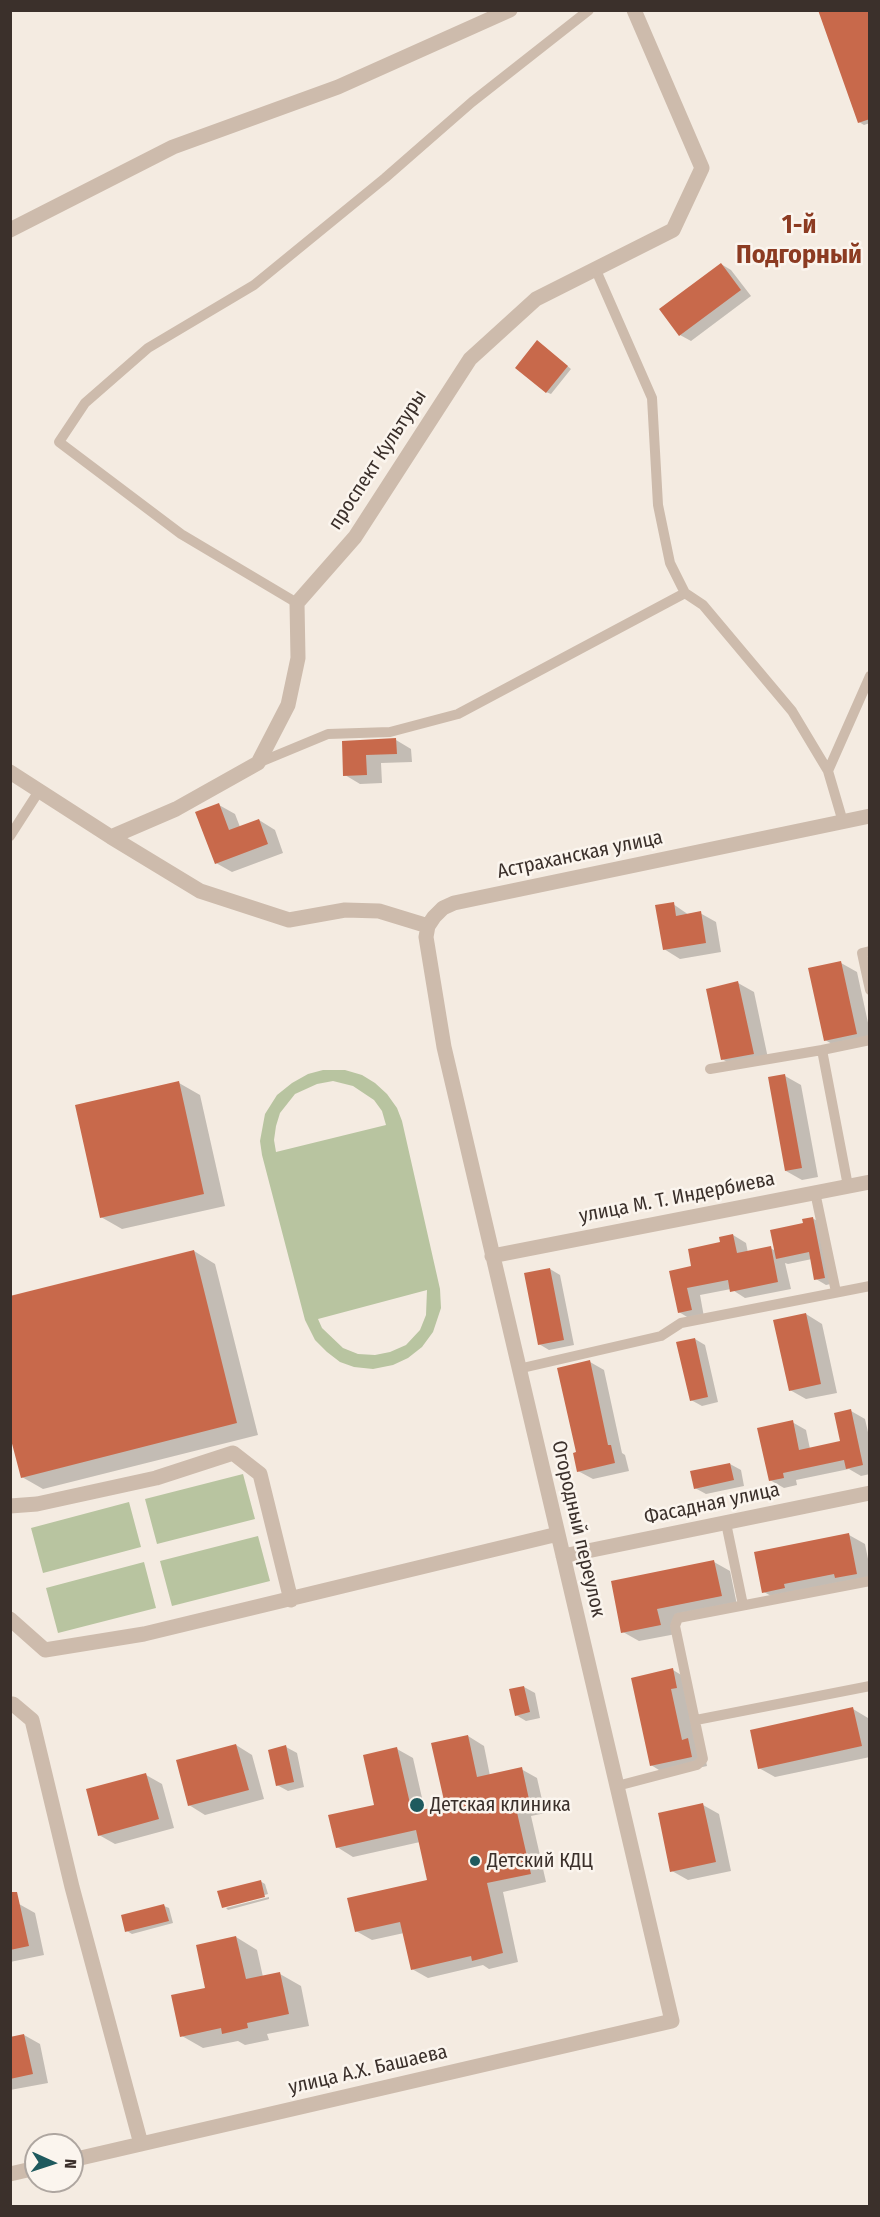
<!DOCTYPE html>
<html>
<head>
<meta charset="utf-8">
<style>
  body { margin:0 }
  #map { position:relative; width:880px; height:2217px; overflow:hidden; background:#f4ebe1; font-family:"Fira Sans Condensed",sans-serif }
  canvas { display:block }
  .frame { position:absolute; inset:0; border:12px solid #3b302b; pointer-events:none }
  .north { position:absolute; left:24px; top:2133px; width:60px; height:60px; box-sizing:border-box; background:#fbf5ee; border:2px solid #aea6a0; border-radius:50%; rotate:93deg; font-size:16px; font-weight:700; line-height:24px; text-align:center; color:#3b302b }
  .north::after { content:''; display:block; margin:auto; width:21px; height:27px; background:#1f5a5e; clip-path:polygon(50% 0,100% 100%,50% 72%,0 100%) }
</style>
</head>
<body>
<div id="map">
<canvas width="880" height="2217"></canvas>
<div class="frame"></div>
<div class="north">N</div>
</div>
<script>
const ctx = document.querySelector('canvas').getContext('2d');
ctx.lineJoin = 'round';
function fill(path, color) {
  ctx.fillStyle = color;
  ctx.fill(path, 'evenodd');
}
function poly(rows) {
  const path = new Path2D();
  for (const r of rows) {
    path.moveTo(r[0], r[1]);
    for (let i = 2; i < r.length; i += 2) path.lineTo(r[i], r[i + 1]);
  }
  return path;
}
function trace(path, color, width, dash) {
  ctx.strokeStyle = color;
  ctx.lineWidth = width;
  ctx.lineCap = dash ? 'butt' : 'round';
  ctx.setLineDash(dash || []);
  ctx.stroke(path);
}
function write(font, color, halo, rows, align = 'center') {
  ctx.font = font + ' "Fira Sans Condensed",sans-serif';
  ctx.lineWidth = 5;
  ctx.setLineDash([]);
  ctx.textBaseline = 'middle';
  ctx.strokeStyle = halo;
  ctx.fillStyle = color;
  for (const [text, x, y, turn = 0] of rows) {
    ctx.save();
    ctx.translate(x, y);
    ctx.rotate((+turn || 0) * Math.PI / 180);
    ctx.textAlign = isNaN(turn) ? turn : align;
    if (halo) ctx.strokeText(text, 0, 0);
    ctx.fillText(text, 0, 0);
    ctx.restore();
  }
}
fill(poly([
  [323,1070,345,1070,362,1075,375,1083,387,1094,397,1108,402,1121,440,1289,441,1308,433,1332,422,1347,408,1358,393,1365,373,1369,354,1367,340,1362,327,1352,315,1340,305,1320,262,1155,260,1141,265,1114,277,1095,292,1083,308,1074],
  [333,1081,353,1086,374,1100,382,1111,386,1125,276,1152,274,1140,276,1126,280,1113,295,1094,317,1084],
  [427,1290,426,1315,420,1330,406,1345,390,1352,375,1355,358,1354,343,1348,322,1328,318,1319],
  [243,1474,255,1519,157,1544,145,1499],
  [129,1502,141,1547,43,1573,31,1528],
  [258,1536,270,1581,172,1606,160,1561],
  [144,1562,156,1608,58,1633,46,1588]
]), '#b8c4a0');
fill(poly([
  [870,10,870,123,864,125,859,122],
  [721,264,731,270,751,296,691,341,680,335],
  [542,345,571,369,551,394,546,392],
  [396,740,411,749,412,762,381,763,382,783,360,784,345,775,343,742],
  [219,805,235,814,240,827,259,820,275,830,283,853,232,872,216,863],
  [673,904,689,915,700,913,716,922,721,952,680,959,664,949],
  [841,963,857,972,870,1032,870,1043,841,1049,825,1040],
  [738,983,754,992,769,1063,738,1068,722,1059],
  [785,1076,801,1085,818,1177,802,1180,786,1171],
  [179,1083,200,1095,225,1206,122,1229,101,1217],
  [812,1218,823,1224,835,1283,826,1285,816,1279,812,1259,788,1264,785,1263,791,1289,745,1298,731,1289,700,1295,704,1317,692,1320,679,1312,693,1267,733,1235,746,1243,748,1253,770,1248,776,1251],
  [194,1251,215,1264,258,1435,43,1489,22,1477],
  [550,1269,560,1275,574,1345,549,1350,539,1344],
  [806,1314,822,1324,837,1393,806,1399,790,1390],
  [695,1339,705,1345,718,1402,702,1406,691,1400],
  [590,1362,604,1370,622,1453,625,1455,629,1471,593,1479,578,1471,577,1454],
  [851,1411,865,1419,870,1441,870,1474,861,1476,849,1469,796,1480,797,1485,784,1488,770,1480,792,1422,806,1430,810,1449,842,1442],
  [730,1464,741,1470,744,1486,706,1494,695,1488],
  [849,1535,865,1544,870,1569,870,1583,780,1601,764,1592],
  [714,1562,730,1571,737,1605,673,1618,676,1634,639,1641,623,1632],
  [673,1670,688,1679,707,1766,667,1775,651,1765],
  [524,1687,535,1693,540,1718,526,1721,516,1715],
  [853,1709,868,1718,870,1757,775,1777,759,1768],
  [468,1736,484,1746,490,1776,521,1769,537,1778,545,1813,531,1816,546,1882,503,1892,518,1962,489,1969,483,1965,428,1978,412,1969,404,1933,372,1940,356,1931,429,1881,420,1842,353,1857,337,1847,376,1806,397,1749,413,1758,425,1811,447,1806],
  [236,1745,252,1755,264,1799,205,1815,189,1805],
  [286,1747,297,1753,304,1787,288,1791,277,1785],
  [146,1775,162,1784,174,1828,115,1844,99,1835],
  [703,1805,719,1814,731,1871,688,1880,672,1871],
  [260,1881,265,1884,268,1894,223,1907,219,1892],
  [269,1897,269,1899,228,1910,226,1908],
  [19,1904,35,1913,44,1955,10,1962,10,1906],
  [164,1906,169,1908,173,1923,132,1934,127,1931],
  [236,1937,257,1950,263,1977,280,1974,301,1986,309,2026,267,2034,269,2040,245,2045,238,2041,203,2048,182,2036],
  [24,2035,40,2044,48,2083,10,2090,10,2038]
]), '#0003');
fill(poly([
  [818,10,870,10,870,119,858,123],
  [721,263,741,290,679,336,659,309],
  [537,340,568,366,546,393,515,368],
  [396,738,397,754,366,755,367,775,343,776,342,741],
  [219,803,229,830,259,819,268,844,215,864,195,812],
  [674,902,676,916,701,911,706,943,663,950,655,905],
  [841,961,857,1034,824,1041,808,968],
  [738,981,754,1054,721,1060,706,989],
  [785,1074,802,1168,785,1171,768,1077],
  [179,1081,204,1194,100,1218,75,1105],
  [813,1217,825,1278,814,1280,809,1252,776,1259,770,1230,803,1223,802,1219],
  [733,1234,737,1253,771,1246,778,1282,730,1292,728,1280,687,1288,692,1310,678,1313,669,1271,691,1266,688,1249,720,1242,719,1237],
  [194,1250,237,1423,21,1478,10,1436,10,1296],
  [550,1268,564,1340,538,1345,524,1273],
  [806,1313,821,1384,789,1391,773,1320],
  [695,1338,708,1397,690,1401,676,1342],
  [590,1360,608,1445,611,1445,615,1463,577,1472,573,1453,576,1452,557,1368],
  [851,1409,863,1465,846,1469,844,1460,783,1473,784,1478,769,1481,757,1428,793,1420,799,1450,840,1441,834,1413],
  [730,1463,734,1480,694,1489,690,1471],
  [849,1533,857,1574,835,1578,834,1574,784,1584,785,1588,762,1593,754,1552],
  [714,1560,722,1596,657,1609,661,1625,621,1633,611,1581],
  [673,1668,677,1688,671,1689,682,1740,688,1738,692,1757,650,1766,631,1678],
  [524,1686,530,1712,515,1716,509,1689],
  [853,1707,862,1746,758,1769,750,1730],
  [468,1735,477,1777,522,1767,530,1804,516,1808,531,1874,487,1883,503,1953,472,1961,471,1956,411,1970,400,1922,355,1932,347,1898,427,1880,416,1830,336,1848,328,1815,374,1805,363,1755,397,1747,412,1812,445,1805,431,1743],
  [236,1744,249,1790,188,1806,176,1760],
  [286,1745,294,1782,276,1786,268,1750],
  [146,1773,159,1819,98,1836,86,1789],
  [703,1803,716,1862,670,1872,658,1813],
  [261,1880,265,1897,222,1908,217,1891],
  [10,1892,17,1892,29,1946,10,1950],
  [164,1904,169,1921,125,1932,121,1915],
  [236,1936,246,1979,280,1972,289,2014,247,2023,248,2028,222,2034,221,2028,180,2037,171,1995,205,1988,196,1945],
  [24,2034,33,2074,10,2079,10,2037]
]), '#c8694b');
trace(poly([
  [595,268,652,398,658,505,670,563,685,593],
  [297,603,181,534,59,442,85,403,148,348,254,285,385,178,472,102,589,10],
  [258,763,328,734,390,732,458,714,685,593,703,605,792,711,828,771,843,822],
  [828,771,870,676],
  [10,836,39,791],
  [870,951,862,953,870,990],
  [822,1050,870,1040],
  [710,1069,822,1050,848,1186],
  [815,1192,836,1292],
  [518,1369,661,1336,681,1323,870,1286],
  [726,1523,743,1605],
  [696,1720,870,1686],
  [617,1786,697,1765,703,1759,675,1626,678,1618,870,1581]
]), '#cdbbac', 10);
trace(poly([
  [10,230,173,147,338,87,510,10],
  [10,772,111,837,176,809,258,763,288,705,298,658,297,603,355,537,470,359,536,299,673,230,702,168,634,10],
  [111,837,200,891,289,920,345,910,379,911,428,926],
  [492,1256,870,1182],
  [10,1506,37,1504,156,1478,233,1453,260,1474,291,1600],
  [563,1556,870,1493],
  [10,1619,45,1650,144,1634,558,1534],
  [10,1704,13,1704,32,1720,72,1887,141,2144],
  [72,2160,672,2021,444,1047,426,937,428,926,434,917,443,908,454,903,870,816],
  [10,2174,36,2168]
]), '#cdbbac', 15);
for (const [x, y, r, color] of [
  [417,1805,8,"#1f5a5e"],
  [475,1861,6,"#1f5a5e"]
]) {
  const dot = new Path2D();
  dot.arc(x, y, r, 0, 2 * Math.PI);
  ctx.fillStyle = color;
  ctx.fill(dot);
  trace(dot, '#fbf5ee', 2);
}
write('20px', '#3b302b', '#fbf5ee', [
  ["проспект Культуры",378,460,-57],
  ["Астраханская улица",580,855,-12],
  ["улица М. Т. Индербиева",677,1198,-11],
  ["Фасадная улица",712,1504,-12],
  ["Огородный переулок",578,1529,77],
  ["улица А.Х. Башаева",368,2070,-13]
]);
write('20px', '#3b302b', '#fbf5ee', [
  ["Детская клиника",430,1805],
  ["Детский КДЦ",487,1861]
], 'left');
write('bold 26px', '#8c3b22', '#fbf5ee', [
  ["1-й",799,226],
  ["Подгорный",799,256]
]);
</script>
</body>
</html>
